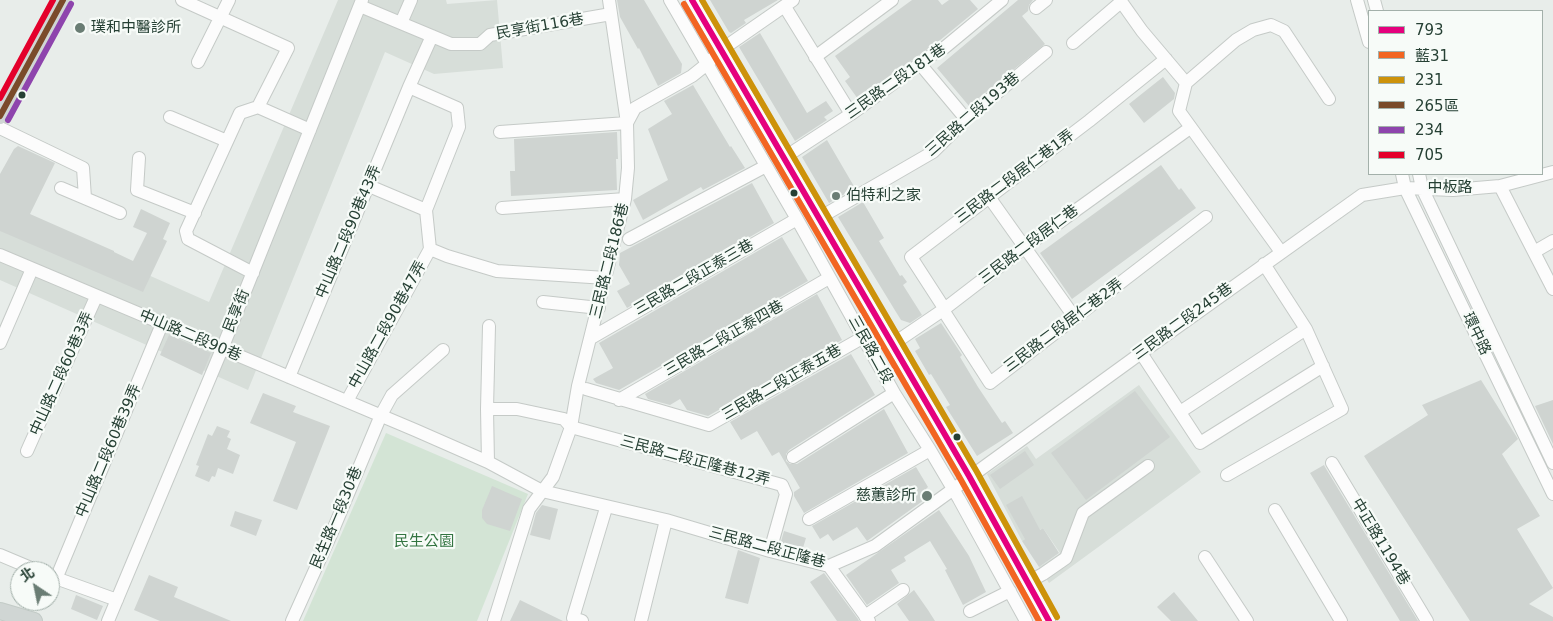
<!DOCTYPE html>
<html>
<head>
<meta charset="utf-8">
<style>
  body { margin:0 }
  #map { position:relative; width:1553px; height:621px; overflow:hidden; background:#e8edea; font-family:"DejaVu Sans","Noto Sans TC",sans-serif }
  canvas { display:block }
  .legend { position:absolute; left:1368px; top:10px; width:175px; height:165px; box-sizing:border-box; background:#f7fbf8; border:1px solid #a3b0aa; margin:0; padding:6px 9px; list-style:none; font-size:15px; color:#264034 }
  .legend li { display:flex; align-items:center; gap:10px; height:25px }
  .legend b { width:25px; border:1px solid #a3b0aa }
  .north { position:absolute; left:10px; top:561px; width:50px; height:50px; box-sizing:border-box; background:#f7fbf8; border:1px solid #a3b0aa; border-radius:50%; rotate:326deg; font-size:14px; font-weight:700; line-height:20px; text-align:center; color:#264034 }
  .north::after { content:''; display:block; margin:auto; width:18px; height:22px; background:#6a7d74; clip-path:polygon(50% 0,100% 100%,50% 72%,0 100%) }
</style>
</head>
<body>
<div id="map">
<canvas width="1553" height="621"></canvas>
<ul class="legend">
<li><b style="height:6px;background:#e5007d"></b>793</li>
<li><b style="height:6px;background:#f26522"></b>藍31</li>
<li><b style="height:6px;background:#cd920a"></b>231</li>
<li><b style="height:6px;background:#7a4b2a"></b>265區</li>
<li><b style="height:6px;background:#8e44ad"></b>234</li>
<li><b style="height:6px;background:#e4002b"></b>705</li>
</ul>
<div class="north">北</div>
</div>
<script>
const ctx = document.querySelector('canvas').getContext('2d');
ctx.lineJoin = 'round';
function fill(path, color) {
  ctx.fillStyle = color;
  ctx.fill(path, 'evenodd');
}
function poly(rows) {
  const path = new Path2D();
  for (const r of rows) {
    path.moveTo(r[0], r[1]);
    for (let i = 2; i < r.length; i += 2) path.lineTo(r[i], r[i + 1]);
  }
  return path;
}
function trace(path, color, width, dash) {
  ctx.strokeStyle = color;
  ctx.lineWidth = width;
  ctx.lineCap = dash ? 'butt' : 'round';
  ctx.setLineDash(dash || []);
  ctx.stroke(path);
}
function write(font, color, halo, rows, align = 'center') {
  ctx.font = font + ' "DejaVu Sans","Noto Sans TC",sans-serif';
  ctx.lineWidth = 4.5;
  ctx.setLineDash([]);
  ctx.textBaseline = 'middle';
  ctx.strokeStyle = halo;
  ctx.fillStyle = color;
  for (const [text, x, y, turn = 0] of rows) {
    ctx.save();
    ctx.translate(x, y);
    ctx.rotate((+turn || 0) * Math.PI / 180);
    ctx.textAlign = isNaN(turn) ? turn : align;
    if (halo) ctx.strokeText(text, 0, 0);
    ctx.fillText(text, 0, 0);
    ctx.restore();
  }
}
fill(poly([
  [338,0,446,0,447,4,497,0,503,68,434,74,385,52,248,390,0,280,0,209,209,302],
  [1139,385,1201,472,1049,583,1039,567,1060,553,1043,528,1022,541,987,474,1027,446,1036,459]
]), '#d7ded9');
fill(poly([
  [386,433,528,494,477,621,303,621]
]), '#d3e4d5');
fill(poly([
  [617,0,644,0,682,64,681,73,658,86,639,48,638,49,620,17],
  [710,0,778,0,744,20,746,23,731,33,729,32],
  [912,0,938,0,942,5,949,0,970,0,978,9,939,41,858,99,845,81,850,77,835,56],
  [1018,0,1033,0,1029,5,1028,11,1022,16,1045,44,969,106,937,68],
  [760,33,807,113,826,101,833,111,824,117,827,120,795,141,739,47],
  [1163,77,1175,93,1174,99,1144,123,1129,104],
  [693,85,730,147,731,146,745,168,703,190,701,187,643,220,633,200,668,180,648,129,672,114,664,101],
  [617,132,618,159,616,159,617,190,511,196,510,171,515,171,514,139],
  [827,140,855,188,829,203,802,157],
  [18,146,55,163,30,214,114,251,114,252,133,261,147,233,133,227,141,209,170,223,163,239,167,241,143,292,0,231,0,174,14,149],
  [1161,165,1179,190,1181,188,1196,208,1072,299,1040,253],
  [752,183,774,223,627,308,617,291,630,284,619,265,620,253],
  [863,202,884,238,879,241,900,276,902,275,907,282,903,285,922,315,910,323,901,320,896,312,838,217],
  [782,237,808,281,619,390,596,383,593,379,613,368,599,343],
  [817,294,842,340,708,416,687,410,680,399,670,405,648,399,645,394],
  [941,323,962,355,960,357,978,387,1002,423,1005,421,1013,433,977,456,946,407,950,405,931,374,929,375,915,351,920,348,915,339],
  [169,335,211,353,202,375,160,355],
  [851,354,875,395,789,450,786,454,786,461,790,464,797,464,884,409,908,453,804,513,794,496,794,492,800,488,779,452,772,456,757,431,741,440,730,422],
  [1481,380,1518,439,1502,454,1540,516,1517,529,1553,588,1529,604,1553,617,1553,621,1470,621,1364,456,1428,415,1422,405],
  [1135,391,1170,437,1086,500,1051,453],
  [263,393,296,406,293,412,330,426,297,510,273,501,296,442,250,423],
  [1553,400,1553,444,1535,406],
  [217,426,230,431,227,437,231,439,227,449,240,455,233,474,218,468,215,477,212,476,209,482,195,476,199,466,196,465,208,434,212,436],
  [1025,451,1034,465,1000,489,990,475],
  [1324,465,1325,467,1418,621,1400,621,1310,473],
  [916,467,928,487,926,489,931,495,867,541,857,527,833,541,828,534,820,539,812,526],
  [492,486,522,499,510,531,487,524,482,518,482,510],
  [1022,496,1040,530,1043,528,1059,553,1039,567,1022,541,1025,539,1006,505],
  [542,505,558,509,550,540,530,535,536,513],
  [939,510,969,556,986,592,963,605,945,570,947,569,930,541,904,557,906,561,891,570,899,583,867,605,846,575],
  [235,511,262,520,256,536,230,526],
  [784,531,806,538,802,551,780,545],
  [738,550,760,558,748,604,725,598],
  [824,573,858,619,859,621,837,621,810,582],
  [149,575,178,587,174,597,231,621,160,621,134,610],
  [914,590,928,610,935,621,909,621,897,604],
  [1174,592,1198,621,1171,621,1157,607],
  [76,595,103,606,97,620,71,609],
  [520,600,563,621,510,621]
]), '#cfd4d1');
const minor = poly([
  [182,0,288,48,258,107],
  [670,0,797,219,894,393,930,450,959,499,1026,621],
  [692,0,969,476,1049,621],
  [1120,0,1142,31,1186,83,1179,111,1281,252],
  [1357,0,1369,42],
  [1374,0,1377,11],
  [360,6,451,44,480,44,490,35,611,14],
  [785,7,851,114],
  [1036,8,1046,0],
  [401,23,411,0],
  [1073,43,1121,2,1120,0],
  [815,57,892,0],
  [198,62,229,0],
  [920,64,966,119],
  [1186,83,1236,40,1253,30,1271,25,1284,31,1329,99],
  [170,117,227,141],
  [0,128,83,168,85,198],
  [500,132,627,123,609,0],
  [785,157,851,114,932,55,944,48,1002,0],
  [139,158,137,190,195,213],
  [1402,174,1405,188,1553,494],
  [1419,174,1422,188,1553,463],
  [369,186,426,210],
  [1500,186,1553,289],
  [61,188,120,213],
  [989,197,1075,318],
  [502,208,625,199],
  [819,218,933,152,966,119,1046,52],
  [629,239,766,166],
  [430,249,426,210,459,127,457,108,409,87,432,36],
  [430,249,447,256,497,271,606,278],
  [1534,252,1553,241],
  [0,255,415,430,488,462,542,491,666,520,770,551,829,566,875,546,1141,353,1362,195,1405,188,1453,190,1500,186,1553,172],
  [253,273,188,239,186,231,240,113,258,107,310,130],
  [543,302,599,308],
  [944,308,911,257,1089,121,1166,59],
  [943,310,990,383,1206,217],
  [591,338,797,219],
  [862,338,893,344,943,310,1025,247,1190,128],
  [0,343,32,269],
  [1141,353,1200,443,1323,366],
  [289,377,409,87],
  [586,389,709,425,862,338],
  [619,400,829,278],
  [347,401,430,249],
  [487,409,517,409,564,419,571,427,782,485,786,494,770,551],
  [1180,412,1306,329],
  [27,451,96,297],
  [793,457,894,393],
  [488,462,487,409,489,326],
  [1332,463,1427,621],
  [1227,475,1342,409,1306,329,1264,264],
  [1275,510,1341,621],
  [809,519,930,450],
  [0,555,38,571],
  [1205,557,1247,621],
  [829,566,869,621],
  [50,576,117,600],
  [56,579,162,324],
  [1028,582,1043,574,1066,558,1083,513,1148,466],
  [970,611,1010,591],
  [865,616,903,590],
  [108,621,222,349,362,0],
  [292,621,333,530,381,415,392,395,443,350],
  [494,621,529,509,553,477,571,427,578,386,625,199,628,168,627,123,635,108,692,76,707,64,721,50,793,0],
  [582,621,573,618,606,508],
  [641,621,666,520]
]);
const major = poly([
  [0,116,32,59,63,0],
  [0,611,34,621]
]);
trace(minor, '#c5cac7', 14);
trace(major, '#c3cbc7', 18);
trace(minor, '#fcfcfc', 12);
trace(major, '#d0d6d4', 16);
trace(poly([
  [692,0,969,476,1049,621]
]), '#e5007d', 6);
trace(poly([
  [684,4,961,480,1039,621]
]), '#f26522', 6);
trace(poly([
  [702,0,977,472,1057,617]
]), '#cd920a', 6);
trace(poly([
  [0,116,63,0]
]), '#7a4b2a', 6);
trace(poly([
  [8,120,71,4]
]), '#8e44ad', 6);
trace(poly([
  [0,98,53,0]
]), '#e4002b', 6);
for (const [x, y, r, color] of [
  [80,28,6,"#6a7d74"],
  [22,95,4.5,"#264034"],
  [794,193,4.5,"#264034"],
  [836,196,5,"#6a7d74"],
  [957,437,4.5,"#264034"],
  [927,496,6,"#6a7d74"]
]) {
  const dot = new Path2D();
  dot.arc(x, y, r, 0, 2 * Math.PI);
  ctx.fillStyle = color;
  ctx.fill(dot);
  trace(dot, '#f7fbf8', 2);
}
write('15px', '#264034', '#f7fbf8', [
  ["民享街116巷",540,27,-10],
  ["三民路二段181巷",896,82,-35],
  ["三民路二段193巷",973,115,-41],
  ["三民路二段居仁巷1弄",1015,177,-37],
  ["中板路",1450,188],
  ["中山路二段90巷43弄",349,232,-67],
  ["三民路二段居仁巷",1029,245,-37],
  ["三民路二段186巷",610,261,-76],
  ["三民路二段正泰三巷",694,278,-30],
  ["民享街",237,311,-68],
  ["三民路二段245巷",1183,322,-36],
  ["中山路二段90巷47弄",388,325,-61],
  ["三民路二段居仁巷2弄",1064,326,-37],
  ["環中路",1476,334,64],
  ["中山路二段90巷",190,336,23],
  ["三民路二段正泰四巷",724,339,-30],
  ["三民路二段",870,350,61],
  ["中山路二段60巷3弄",62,374,-66],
  ["三民路二段正泰五巷",782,383,-30],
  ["中山路二段60巷39弄",109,451,-67],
  ["三民路二段正隆巷12弄",695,461,15],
  ["民生路一段30巷",337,518,-67],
  ["中正路1194巷",1380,542,59],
  ["三民路二段正隆巷",767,548,15]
]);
write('15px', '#264034', '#f7fbf8', [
  ["璞和中醫診所",91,28],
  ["伯特利之家",846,196],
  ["慈蕙診所",916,496,"right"]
], 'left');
write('15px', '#337441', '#f7fbf8', [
  ["民生公園",424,542]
]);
</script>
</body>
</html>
